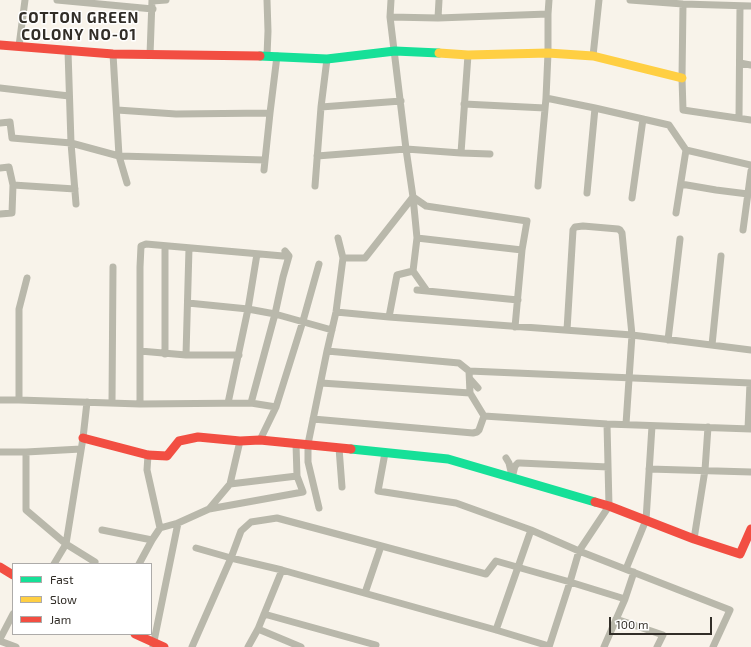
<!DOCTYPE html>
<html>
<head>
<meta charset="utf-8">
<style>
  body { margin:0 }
  #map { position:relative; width:751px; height:647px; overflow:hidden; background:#f8f3ea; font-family:"Exo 2",sans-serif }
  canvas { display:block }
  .legend { position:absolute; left:12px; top:563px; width:140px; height:72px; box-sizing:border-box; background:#fff; border:1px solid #adaba9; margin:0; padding:5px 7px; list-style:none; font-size:12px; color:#322e28 }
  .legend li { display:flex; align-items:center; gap:8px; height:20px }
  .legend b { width:20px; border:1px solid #adaba9 }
  .scale { position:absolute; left:609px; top:617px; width:103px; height:18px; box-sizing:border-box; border:2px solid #322e28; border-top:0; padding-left:5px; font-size:12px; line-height:14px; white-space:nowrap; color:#322e28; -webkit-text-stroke:3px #fff; paint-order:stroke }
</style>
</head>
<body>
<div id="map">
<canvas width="751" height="647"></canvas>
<ul class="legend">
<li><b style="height:5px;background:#16e098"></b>Fast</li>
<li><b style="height:5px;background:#ffcf43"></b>Slow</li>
<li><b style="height:5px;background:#f24e42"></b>Jam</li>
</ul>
<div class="scale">100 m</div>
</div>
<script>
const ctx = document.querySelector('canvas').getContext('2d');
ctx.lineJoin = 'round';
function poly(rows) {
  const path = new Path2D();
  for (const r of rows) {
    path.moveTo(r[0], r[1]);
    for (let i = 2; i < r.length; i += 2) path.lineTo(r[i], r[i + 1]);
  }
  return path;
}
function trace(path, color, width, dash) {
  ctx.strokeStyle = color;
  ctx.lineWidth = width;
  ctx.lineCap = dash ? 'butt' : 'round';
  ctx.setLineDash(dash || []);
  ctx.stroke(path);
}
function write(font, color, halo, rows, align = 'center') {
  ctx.font = font + ' "Exo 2",sans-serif';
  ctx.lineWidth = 3;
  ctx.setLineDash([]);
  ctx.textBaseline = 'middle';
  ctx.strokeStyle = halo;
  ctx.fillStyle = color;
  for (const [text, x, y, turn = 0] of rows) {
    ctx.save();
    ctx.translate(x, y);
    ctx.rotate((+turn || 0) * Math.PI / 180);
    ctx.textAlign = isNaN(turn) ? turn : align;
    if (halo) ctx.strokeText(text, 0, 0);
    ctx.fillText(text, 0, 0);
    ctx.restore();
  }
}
trace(poly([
  [57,0,153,9],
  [391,0,390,17,406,149,413,197,417,238,522,250],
  [630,0,683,4,751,6],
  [152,1,166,0],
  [683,4,682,78,683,110,751,120],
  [390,17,438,18,548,14],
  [438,18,439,0],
  [19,46,25,0],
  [68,51,71,143,76,204],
  [113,54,119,156,127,183],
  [150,55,152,0],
  [267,56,268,31,267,0],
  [593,56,599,0],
  [740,63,751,65],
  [0,88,69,96],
  [546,98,595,108,669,125,686,150,751,165],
  [464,104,545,108],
  [321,107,401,101],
  [117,110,176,114,270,113],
  [739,118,740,6],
  [0,123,10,122,12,138,71,143,119,156,265,160],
  [461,153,468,55],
  [317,156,406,149,461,153,490,154],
  [0,168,9,167,13,185],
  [264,170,270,113,277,56],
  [681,184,716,190,748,194],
  [315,186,321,107,327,59],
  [538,186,546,98,548,53,548,14,549,0],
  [587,193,595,108],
  [632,198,643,119],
  [676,213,686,150],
  [0,214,12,213,13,185,75,189],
  [743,230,751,171],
  [417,238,413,271,427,291],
  [343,258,365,258,413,197,426,206,527,221,522,250,515,327],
  [27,278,19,309,19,400,140,404,251,403,276,407],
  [417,290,518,300],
  [188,303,248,309,275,314,332,330],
  [336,312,389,317,632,335,751,350],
  [389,317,397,275,413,271],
  [567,330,573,230,575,227,583,226,618,229,620,230,622,233,632,335,626,424],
  [668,340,680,239],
  [712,345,721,256],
  [140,351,186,355,239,355],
  [327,351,459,363,469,371,751,383],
  [165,354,165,246],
  [186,355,189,248],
  [469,371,470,393,484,416,607,424,751,429],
  [470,379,478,388],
  [321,383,470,393],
  [0,400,19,400],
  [112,403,113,267],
  [228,403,248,309,257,254],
  [251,403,275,314,283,277,289,256,285,251],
  [140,404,140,267,141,246,146,244,283,256],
  [313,419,473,433,477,432,479,430,484,416],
  [748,429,750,383],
  [260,440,276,407,303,321,319,264],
  [339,448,342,487],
  [0,452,26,452,81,449],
  [26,452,26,510,66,544,95,562],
  [385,453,378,491,456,503,531,530,579,551,730,610,713,647],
  [148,455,147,470,160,528],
  [506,458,509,463,512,476],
  [649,469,751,472],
  [512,478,515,466,518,463,520,463,608,467],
  [230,484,297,476],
  [319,508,308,462,308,444,327,351,336,312,343,258,338,238],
  [209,509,303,492,297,476,296,444],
  [102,530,152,540],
  [694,539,705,470,708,427],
  [196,548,231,558,282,570,496,630,549,646],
  [54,564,66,544,83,438,87,402],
  [139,564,152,540,160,528,178,523,209,509,230,484,240,441],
  [626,569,646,520,652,426],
  [365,593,381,546],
  [625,599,634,572],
  [264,614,376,645],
  [616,619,663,635,657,647],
  [258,629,301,647],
  [496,630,531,530],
  [0,639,13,614],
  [0,641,16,647],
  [153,646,178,523],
  [192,647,231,558,241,531,251,522,277,518,486,574,496,561,570,582,625,599,604,647],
  [248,647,258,629,282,570],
  [549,647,570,582,579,551,609,506,607,424]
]), '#b9b8ab', 7);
trace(poly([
  [260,56,327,59,395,51,439,53],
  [351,449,448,459,595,502]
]), '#16e098', 9);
trace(poly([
  [439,53,468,55,548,53,593,56,682,78]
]), '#ffcf43', 9);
trace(poly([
  [0,45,113,54,260,56],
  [83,438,148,455,167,456,179,441,198,437,240,441,260,440,351,449],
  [595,502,609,506,694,539,740,554,751,529],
  [0,567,13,575],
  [135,634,164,647]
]), '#f24e42', 9);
ctx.letterSpacing = '1px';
write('bold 15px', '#322e28', '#fff', [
  ["COTTON GREEN",79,18],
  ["COLONY NO-01",79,35]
]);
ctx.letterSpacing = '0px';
</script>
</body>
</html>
